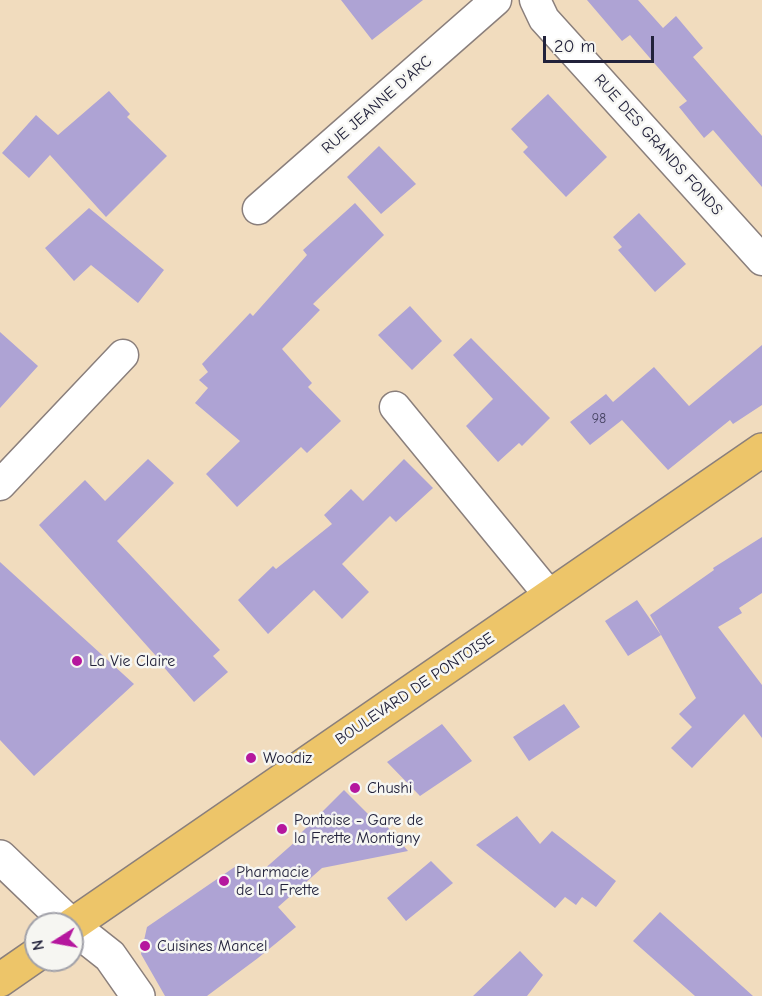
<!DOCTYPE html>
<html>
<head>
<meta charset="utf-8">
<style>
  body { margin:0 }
  #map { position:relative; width:762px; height:996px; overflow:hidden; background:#f1dcbe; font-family:"Comic Neue",sans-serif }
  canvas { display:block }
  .north { position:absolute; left:24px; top:912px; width:60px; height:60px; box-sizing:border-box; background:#f6f6f2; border:2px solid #a1a1a9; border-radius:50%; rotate:259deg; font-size:16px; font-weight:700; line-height:24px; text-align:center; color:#22223b }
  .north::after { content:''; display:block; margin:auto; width:21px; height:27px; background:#b5179e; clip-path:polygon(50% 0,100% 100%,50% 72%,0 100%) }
  .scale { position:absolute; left:543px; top:36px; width:111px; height:27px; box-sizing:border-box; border:3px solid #22223b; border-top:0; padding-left:8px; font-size:18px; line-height:21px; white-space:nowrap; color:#22223b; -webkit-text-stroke:4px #f6f6f2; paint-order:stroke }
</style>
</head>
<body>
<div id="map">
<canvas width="762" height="996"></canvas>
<div class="north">N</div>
<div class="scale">20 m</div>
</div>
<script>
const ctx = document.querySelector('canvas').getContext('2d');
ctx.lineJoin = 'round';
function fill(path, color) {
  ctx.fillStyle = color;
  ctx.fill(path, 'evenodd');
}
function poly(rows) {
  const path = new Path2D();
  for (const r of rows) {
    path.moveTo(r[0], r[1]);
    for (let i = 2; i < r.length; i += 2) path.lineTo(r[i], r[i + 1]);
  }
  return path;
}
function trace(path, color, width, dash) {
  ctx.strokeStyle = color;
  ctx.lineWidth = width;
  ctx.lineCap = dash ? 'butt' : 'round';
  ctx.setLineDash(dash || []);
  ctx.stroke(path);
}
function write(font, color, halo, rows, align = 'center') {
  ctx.font = font + ' "Comic Neue",sans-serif';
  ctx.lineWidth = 5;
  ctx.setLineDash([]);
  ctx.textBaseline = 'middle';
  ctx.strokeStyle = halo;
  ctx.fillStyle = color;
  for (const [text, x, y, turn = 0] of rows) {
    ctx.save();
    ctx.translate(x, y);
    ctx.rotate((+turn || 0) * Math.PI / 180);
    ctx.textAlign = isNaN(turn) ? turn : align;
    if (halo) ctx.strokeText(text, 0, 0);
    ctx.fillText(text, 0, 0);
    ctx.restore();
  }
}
fill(poly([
  [341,0,423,0,372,40],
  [587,0,638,0,663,28,676,16,703,48,693,57,762,136,762,187,713,130,704,138,679,107,687,101,630,35,622,41],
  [109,91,130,114,127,117,167,156,106,217,50,155,29,178,2,153,36,115,58,135],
  [548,94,607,157,566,197,523,152,528,147,511,129],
  [379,146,416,184,381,214,347,177],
  [355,203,384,235,313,304,320,310,282,349,312,383,308,387,341,421,307,453,301,447,237,507,206,474,240,441,195,403,208,388,199,380,208,372,202,364,250,313,253,316,307,255,303,250],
  [89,208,164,270,138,303,91,265,74,281,45,248],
  [639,213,686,264,655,292,618,250,622,247,613,237],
  [410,306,442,341,412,370,378,335],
  [0,332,38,366,0,408],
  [471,338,550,418,522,446,519,443,498,462,466,426,493,399,453,355],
  [762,345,762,405,733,424,730,420,668,470,622,420,590,445,570,422,606,394,613,402,654,367,689,406],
  [148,459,174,483,117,541,220,650,213,656,228,672,194,702,155,657,156,656,39,525,85,480,105,501],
  [404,459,433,488,396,522,390,516,342,564,369,592,342,619,314,590,268,634,238,600,273,566,276,569,332,524,324,515,351,489,363,501],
  [762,537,762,593,739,608,742,613,718,627,762,685,762,738,744,714,692,768,671,748,692,727,679,714,696,698,650,615,714,570,713,568],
  [0,562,134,684,34,776,0,740],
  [637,600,661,635,628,656,605,621],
  [564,704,580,727,529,761,513,737],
  [442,724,472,761,420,796,387,762],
  [344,790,374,820,378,816,408,851,322,868,278,907,296,927,258,958,207,996,165,996,141,954,147,927,239,864,253,879,296,841,295,839],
  [517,816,540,844,552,831,616,881,596,907,582,897,576,905,565,897,555,908,476,845],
  [431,861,453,883,406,921,387,898],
  [660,912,753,996,695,996,633,941],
  [520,951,543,975,527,996,473,996]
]), '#aea3d4');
const minor = poly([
  [535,0,544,19,762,260],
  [258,209,496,0],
  [395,407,550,596],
  [0,485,123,355]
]);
const tertiary = poly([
  [0,857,70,924],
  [72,926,110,956,138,996]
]);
const primary = poly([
  [72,925,762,450],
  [0,980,36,955]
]);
trace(minor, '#8a7f7c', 33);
trace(tertiary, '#8a7f7c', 36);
trace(primary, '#8a7f7c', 36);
trace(minor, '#fff', 30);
trace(tertiary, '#fff', 33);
trace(primary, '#edc569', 33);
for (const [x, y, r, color] of [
  [77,661,6,"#b5179e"],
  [251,758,6,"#b5179e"],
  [355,788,6,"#b5179e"],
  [282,829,6,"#b5179e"],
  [224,881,6,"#b5179e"],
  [145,946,6,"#b5179e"]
]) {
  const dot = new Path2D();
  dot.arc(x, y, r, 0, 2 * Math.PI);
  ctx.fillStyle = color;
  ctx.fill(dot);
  trace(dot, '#f6f6f2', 2);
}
write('14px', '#454261', null, [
  ["98",599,419]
]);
write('16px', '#22223b', '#f6f6f2', [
  ["RUE JEANNE D'ARC",377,105,-41],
  ["RUE DES GRANDS FONDS",658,145,48],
  ["BOULEVARD DE PONTOISE",415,689,-34]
]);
write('16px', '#22223b', '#f6f6f2', [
  ["La Vie Claire",89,661],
  ["Woodiz",263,758],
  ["Chushi",367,788],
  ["Pontoise - Gare de",294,820],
  ["la Frette Montigny",294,838],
  ["Pharmacie",236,872],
  ["de La Frette",236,890],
  ["Cuisines Mancel",157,946]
], 'left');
</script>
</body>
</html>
